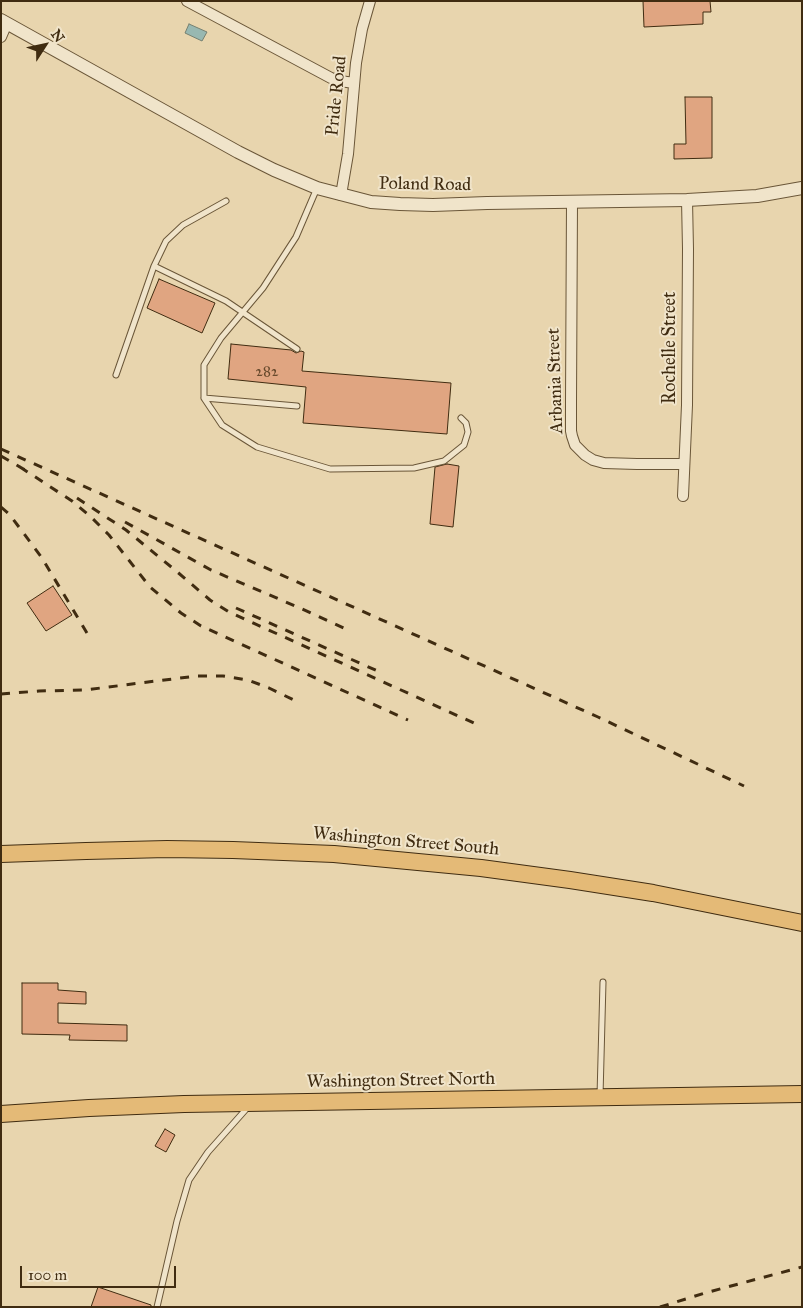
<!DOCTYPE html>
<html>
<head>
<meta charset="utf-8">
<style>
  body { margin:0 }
  #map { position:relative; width:803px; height:1308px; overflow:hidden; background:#e8d5ae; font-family:"IM FELL Great Primer",serif }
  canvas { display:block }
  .frame { position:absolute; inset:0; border:2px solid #402c11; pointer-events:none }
  .north { position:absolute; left:20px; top:20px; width:50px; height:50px; -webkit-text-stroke:4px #f0e4ca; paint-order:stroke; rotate:55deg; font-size:14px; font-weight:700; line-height:20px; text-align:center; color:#402c11 }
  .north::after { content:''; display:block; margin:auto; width:18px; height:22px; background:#402c11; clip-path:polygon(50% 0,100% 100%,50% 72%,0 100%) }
  .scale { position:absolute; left:20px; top:1266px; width:156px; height:22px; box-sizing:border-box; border:2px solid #402c11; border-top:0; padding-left:6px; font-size:15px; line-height:18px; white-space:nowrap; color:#402c11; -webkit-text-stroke:4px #f0e4ca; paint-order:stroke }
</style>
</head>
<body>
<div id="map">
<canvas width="803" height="1308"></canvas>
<div class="frame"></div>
<div class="north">N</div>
<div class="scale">100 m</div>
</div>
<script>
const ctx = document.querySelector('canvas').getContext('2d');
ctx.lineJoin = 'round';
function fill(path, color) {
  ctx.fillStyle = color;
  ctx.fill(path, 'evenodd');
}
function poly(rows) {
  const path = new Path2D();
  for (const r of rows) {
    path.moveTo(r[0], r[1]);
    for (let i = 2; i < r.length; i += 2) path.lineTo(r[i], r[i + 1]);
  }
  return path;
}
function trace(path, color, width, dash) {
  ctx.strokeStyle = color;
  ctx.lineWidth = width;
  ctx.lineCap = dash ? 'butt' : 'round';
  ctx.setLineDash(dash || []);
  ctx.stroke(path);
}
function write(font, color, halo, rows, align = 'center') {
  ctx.font = font + ' "IM FELL Great Primer",serif';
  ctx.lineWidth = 4;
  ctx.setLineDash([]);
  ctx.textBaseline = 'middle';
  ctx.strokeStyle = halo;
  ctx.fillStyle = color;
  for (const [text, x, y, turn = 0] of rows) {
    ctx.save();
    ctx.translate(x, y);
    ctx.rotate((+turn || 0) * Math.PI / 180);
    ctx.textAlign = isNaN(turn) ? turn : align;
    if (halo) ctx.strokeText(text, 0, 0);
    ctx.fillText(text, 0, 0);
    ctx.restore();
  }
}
const water = poly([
  [189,24,207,32,202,41,185,33,189,24]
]);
fill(water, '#98b8b1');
trace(water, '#758071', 1);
const building = poly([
  [643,1,710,1,711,12,703,12,703,24,644,27,643,1],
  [685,97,712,97,712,158,674,159,674,144,686,144,685,97],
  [159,279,215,303,202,333,147,308,159,279],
  [231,344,291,350,296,353,301,351,304,352,302,371,451,383,447,434,303,423,306,387,228,379,231,344],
  [447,464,459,466,453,527,430,524,435,467,447,464],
  [53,586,72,615,46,631,27,603,53,586],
  [22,983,58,983,58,990,86,992,86,1004,58,1003,58,1023,127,1025,127,1041,69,1040,70,1035,22,1034,22,983],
  [165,1129,175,1135,166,1152,155,1146,165,1129],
  [98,1287,151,1305,151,1307,91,1307,98,1287]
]);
fill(building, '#e0a581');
trace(building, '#402c11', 1);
const service = poly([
  [154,266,166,241,183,225,226,201],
  [116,375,154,266,226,301,297,349],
  [204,398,222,425,257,447,330,469,414,468,444,461,464,445,468,432,466,423,461,418],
  [297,406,204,398,204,365,221,338,263,288,296,237,317,188],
  [600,1096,603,982],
  [157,1307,177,1221,189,1180,208,1152,248,1107]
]);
const minor = poly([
  [187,1,331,78,340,81,354,83],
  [1,37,7,23],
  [341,195,348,154,356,63,362,29,370,1],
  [572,202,571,401,571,431,572,436,575,445,585,455,593,460,604,463,637,464,684,464],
  [683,496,687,405,688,249,687,200]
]);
const tertiary = poly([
  [1,20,238,152,274,170,317,188,371,202,400,204,433,205,487,203,687,200,757,196,802,188]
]);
const trunk = poly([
  [1,854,86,851,167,849,233,850,334,854,481,868,570,880,653,893,802,923],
  [1,1114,89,1108,184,1104,802,1094]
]);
trace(service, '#6a5638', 7);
trace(minor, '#6a5638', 12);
trace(tertiary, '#6a5638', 14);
trace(trunk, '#402c11', 18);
trace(service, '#f0e4ca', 5);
trace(minor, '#f0e4ca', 10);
trace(tertiary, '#f0e4ca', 12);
trace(trunk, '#e4ba77', 16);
trace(poly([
  [1,449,598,717,744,786],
  [1,456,25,470],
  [20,467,72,501,90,516,109,535,150,587,181,613,201,626,408,720],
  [1,474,2,474],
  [77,498,126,530,175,570,210,600,229,612,476,724],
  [1,507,10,515,42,558,90,638],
  [125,522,211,570,300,608,348,630],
  [236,608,382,673],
  [1,694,39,691,85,690,156,681,197,676,223,676,248,680,269,688,300,703],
  [660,1307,705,1293,802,1267]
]), '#402c11', 3, [9, 9]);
write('15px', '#684a2d', null, [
  ["282",267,372]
]);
write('18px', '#402c11', '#f0e4ca', [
  ["Pride Road",337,96,-84],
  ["Poland Road",425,185,1],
  ["Rochelle Street",671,348,-90],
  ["Arbania Street",556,381,-92],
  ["Washington Street South",406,842,5],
  ["Washington Street North",401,1081,-1]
]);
</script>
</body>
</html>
